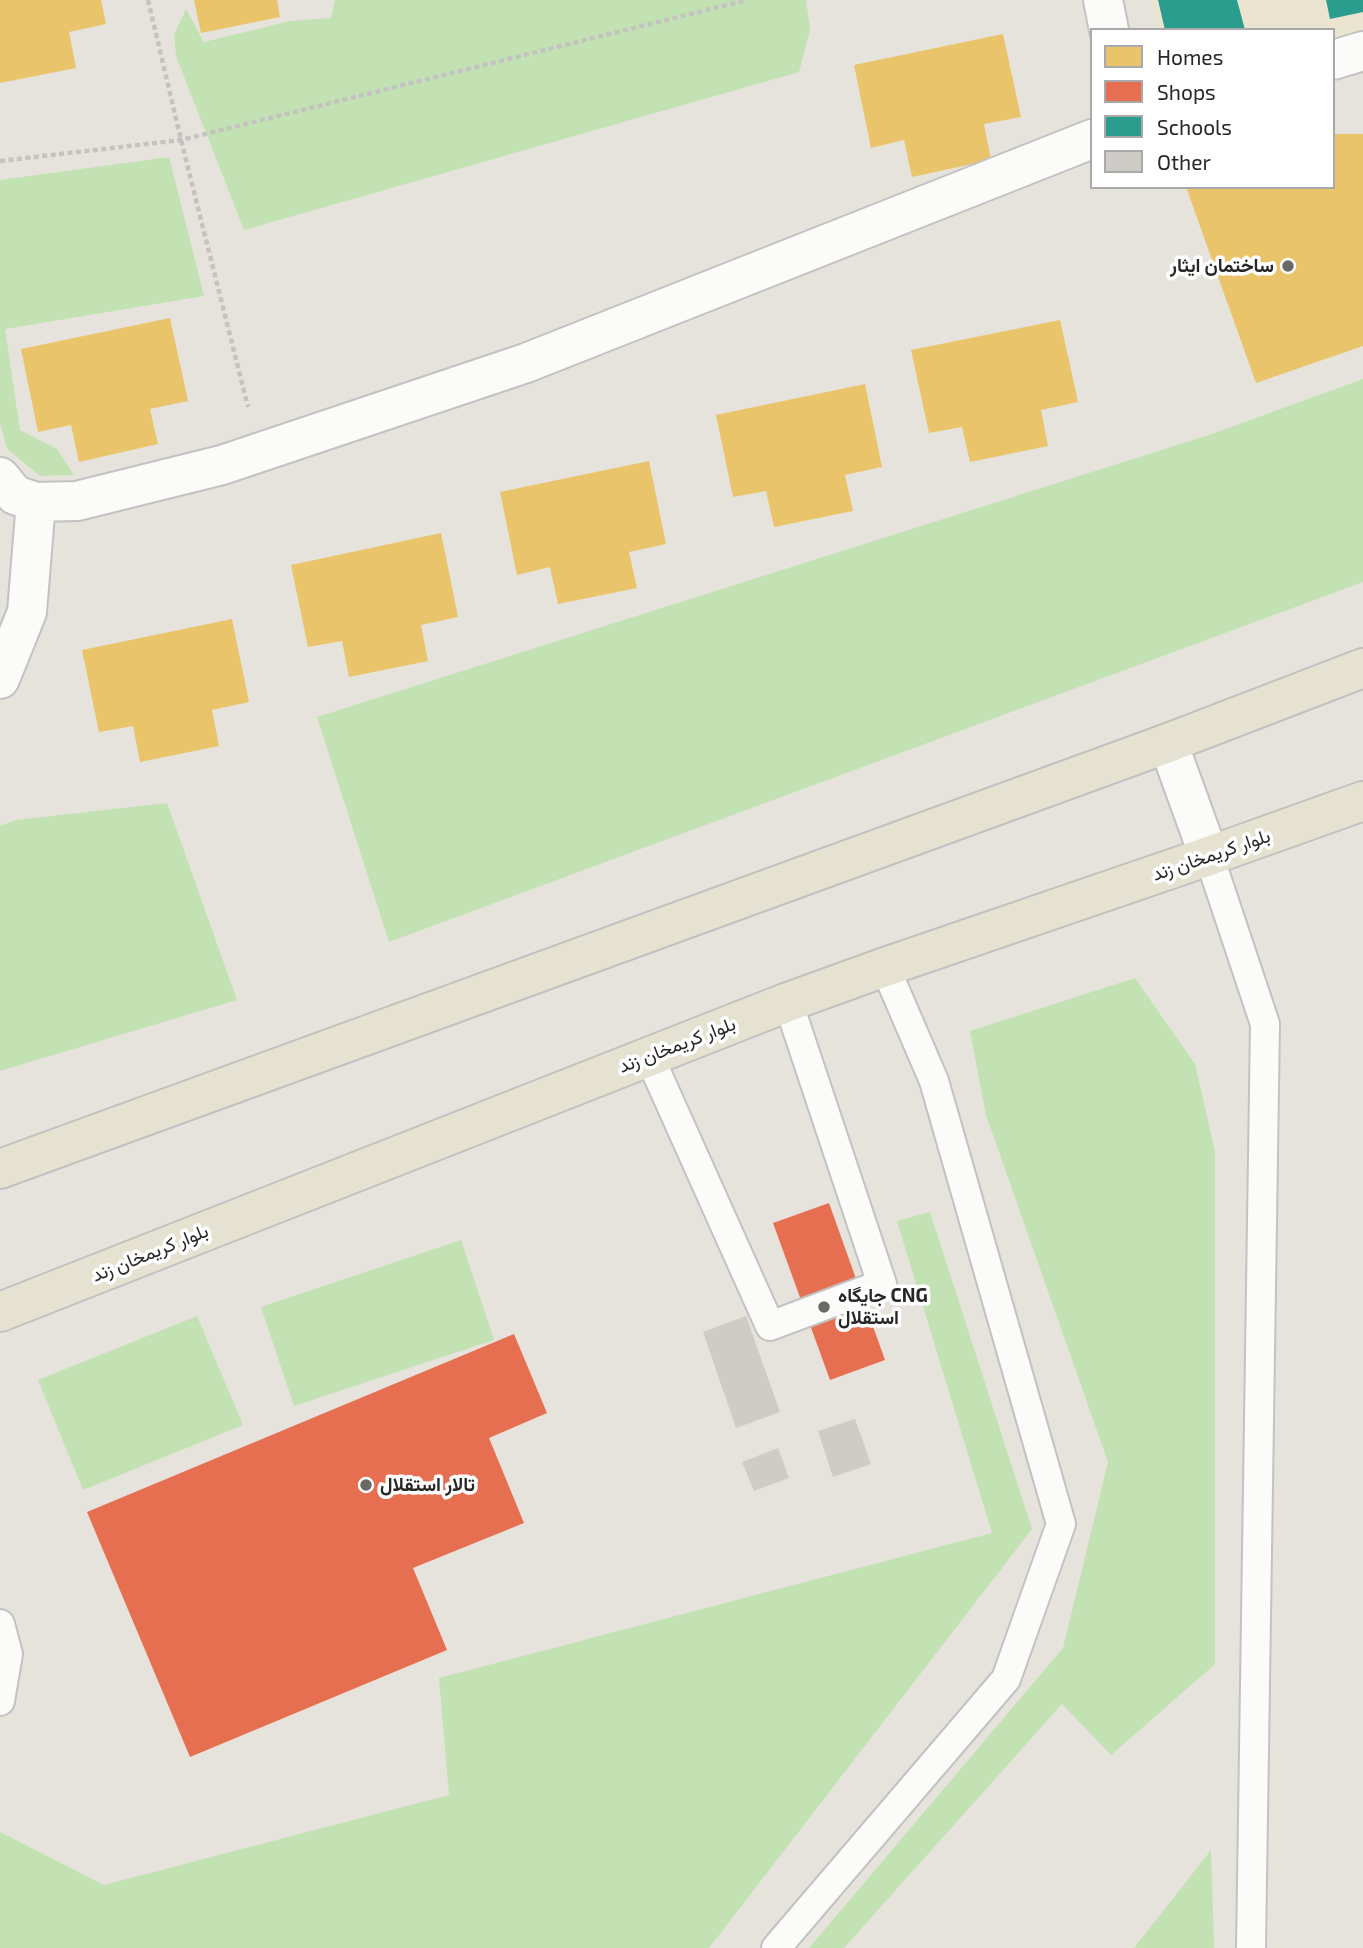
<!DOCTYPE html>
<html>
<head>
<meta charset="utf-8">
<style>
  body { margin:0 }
  #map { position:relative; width:1363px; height:1948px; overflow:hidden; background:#e6e3dc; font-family:"Exo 2",sans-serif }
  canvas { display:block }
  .legend { position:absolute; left:1090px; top:28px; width:245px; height:161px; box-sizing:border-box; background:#fff; border:2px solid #a9a9a9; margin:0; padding:9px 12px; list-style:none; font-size:21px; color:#272727 }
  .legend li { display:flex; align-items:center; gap:14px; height:35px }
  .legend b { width:35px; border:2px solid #a9a9a9 }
</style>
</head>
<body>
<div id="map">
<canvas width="1363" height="1948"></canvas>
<ul class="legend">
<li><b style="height:19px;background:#e9c46a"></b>Homes</li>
<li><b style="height:19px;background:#e76f51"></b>Shops</li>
<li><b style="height:19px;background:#2a9d8f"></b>Schools</li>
<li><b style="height:19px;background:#cfccc7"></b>Other</li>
</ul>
</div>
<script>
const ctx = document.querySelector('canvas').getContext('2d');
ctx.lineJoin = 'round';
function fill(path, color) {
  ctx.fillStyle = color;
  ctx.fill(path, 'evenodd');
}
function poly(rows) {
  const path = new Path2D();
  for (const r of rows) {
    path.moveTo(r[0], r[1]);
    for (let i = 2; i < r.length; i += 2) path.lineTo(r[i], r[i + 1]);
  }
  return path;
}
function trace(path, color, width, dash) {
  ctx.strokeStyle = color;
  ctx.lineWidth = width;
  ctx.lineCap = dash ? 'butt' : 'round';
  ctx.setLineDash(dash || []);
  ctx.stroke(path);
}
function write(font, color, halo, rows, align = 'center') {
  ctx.font = font + ' "Exo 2",Vazirmatn,sans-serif';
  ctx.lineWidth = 7;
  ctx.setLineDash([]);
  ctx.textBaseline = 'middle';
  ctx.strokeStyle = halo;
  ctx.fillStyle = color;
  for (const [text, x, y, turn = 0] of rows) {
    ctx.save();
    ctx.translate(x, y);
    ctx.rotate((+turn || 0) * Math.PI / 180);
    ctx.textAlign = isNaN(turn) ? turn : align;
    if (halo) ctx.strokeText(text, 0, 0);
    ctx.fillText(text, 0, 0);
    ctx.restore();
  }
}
fill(poly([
  [1150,0,1363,0,1363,40,1333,47,1333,30,1157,30]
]), '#eae4d0');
fill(poly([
  [335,0,806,0,810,30,799,72,244,230,176,56,174,35,186,9,204,42,290,21,331,18],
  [169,157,204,296,5,329,20,430,57,449,74,475,40,476,7,449,0,423,0,180],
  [1363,379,1363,582,389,942,317,717,1209,435],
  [167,803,237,1000,0,1071,0,826,16,820],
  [1135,978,1195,1064,1215,1152,1215,1664,1111,1755,1062,1704,844,1948,809,1948,1063,1648,1108,1462,986,1115,970,1031],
  [930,1212,1032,1529,709,1948,0,1948,0,1832,104,1885,449,1795,439,1678,992,1533,897,1221],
  [461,1240,494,1340,294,1406,261,1307],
  [197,1316,243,1425,83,1490,38,1380],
  [1211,1850,1214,1948,1134,1948]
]), '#c2e2b3');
fill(poly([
  [0,0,101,0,106,24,69,32,76,68,0,83],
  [194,0,277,0,280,17,201,33],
  [1003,34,1021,117,984,124,991,160,912,177,904,140,871,148,854,65],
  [1333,134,1363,134,1363,346,1256,383,1186,187,1333,187],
  [170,318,188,401,150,409,158,444,79,462,71,425,38,432,21,349],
  [1060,320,1078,402,1041,410,1048,446,970,462,962,427,929,433,911,350],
  [865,384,882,467,845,475,853,511,774,527,766,491,733,497,716,415],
  [649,461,666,544,629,552,637,588,558,604,550,567,517,575,500,492],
  [441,533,458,617,421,625,428,661,349,677,342,641,308,647,291,565],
  [232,619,249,702,212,710,219,746,140,762,133,726,99,732,82,650]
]), '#e9c46a');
fill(poly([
  [829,1203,885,1360,830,1380,773,1223],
  [514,1334,547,1413,489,1438,524,1523,413,1568,447,1650,190,1757,87,1512]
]), '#e76f51');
fill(poly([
  [1158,0,1237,0,1245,30,1165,30],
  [1326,0,1363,0,1363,12,1330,19]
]), '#2a9d8f');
fill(poly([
  [746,1316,780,1412,736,1428,703,1332],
  [855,1419,871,1464,833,1477,818,1431],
  [778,1448,789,1478,754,1491,742,1462]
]), '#cfccc7');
const lane = poly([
  [1209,856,1265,1024,1251,1948],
  [649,1056,770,1326,882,1284,788,1002],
  [0,1624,8,1654,0,1701],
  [776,1948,1006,1679,1061,1524,934,1081,885,967]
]);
const street = poly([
  [1103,0,1109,30],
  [1333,60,1363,51],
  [0,477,15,495,36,502,77,501,222,465,526,363,1092,139],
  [0,679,27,612,36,502]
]);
const secondary = poly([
  [1168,743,1209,856]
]);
const primary = poly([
  [0,1169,1168,743,1363,668],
  [0,1312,788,1002,885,967,1209,856,1363,801]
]);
trace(lane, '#c3c2c2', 32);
trace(street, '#c3c2c2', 42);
trace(secondary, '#c3c2c2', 42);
trace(primary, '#c3c1bf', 42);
trace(poly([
  [148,0,181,140,248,407],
  [0,161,181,140,747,0]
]), '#c4c3c2', 4.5, [5, 3.5]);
trace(lane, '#fbfbfa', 28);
trace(street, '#fbfbfa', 38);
trace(secondary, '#fbfbfa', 38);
trace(primary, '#e5e2d1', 38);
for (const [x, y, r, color] of [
  [1288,266,7,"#6a6966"],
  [824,1307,7,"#6a6966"],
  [366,1485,7,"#6a6966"]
]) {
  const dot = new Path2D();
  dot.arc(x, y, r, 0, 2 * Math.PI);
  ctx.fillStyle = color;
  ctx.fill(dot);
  trace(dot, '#fff', 2.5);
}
write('bold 19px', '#272727', '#fff', [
  ["ساختمان ایثار",1274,266,"right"],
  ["جایگاه CNG",838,1296],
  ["استقلال",838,1318],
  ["تالار استقلال",380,1485]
], 'left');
write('19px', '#272727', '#fff', [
  ["بلوار کریمخان زند",1211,855,-19],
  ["بلوار کریمخان زند",677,1045,-21],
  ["بلوار کریمخان زند",150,1253,-22]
]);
</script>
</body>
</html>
